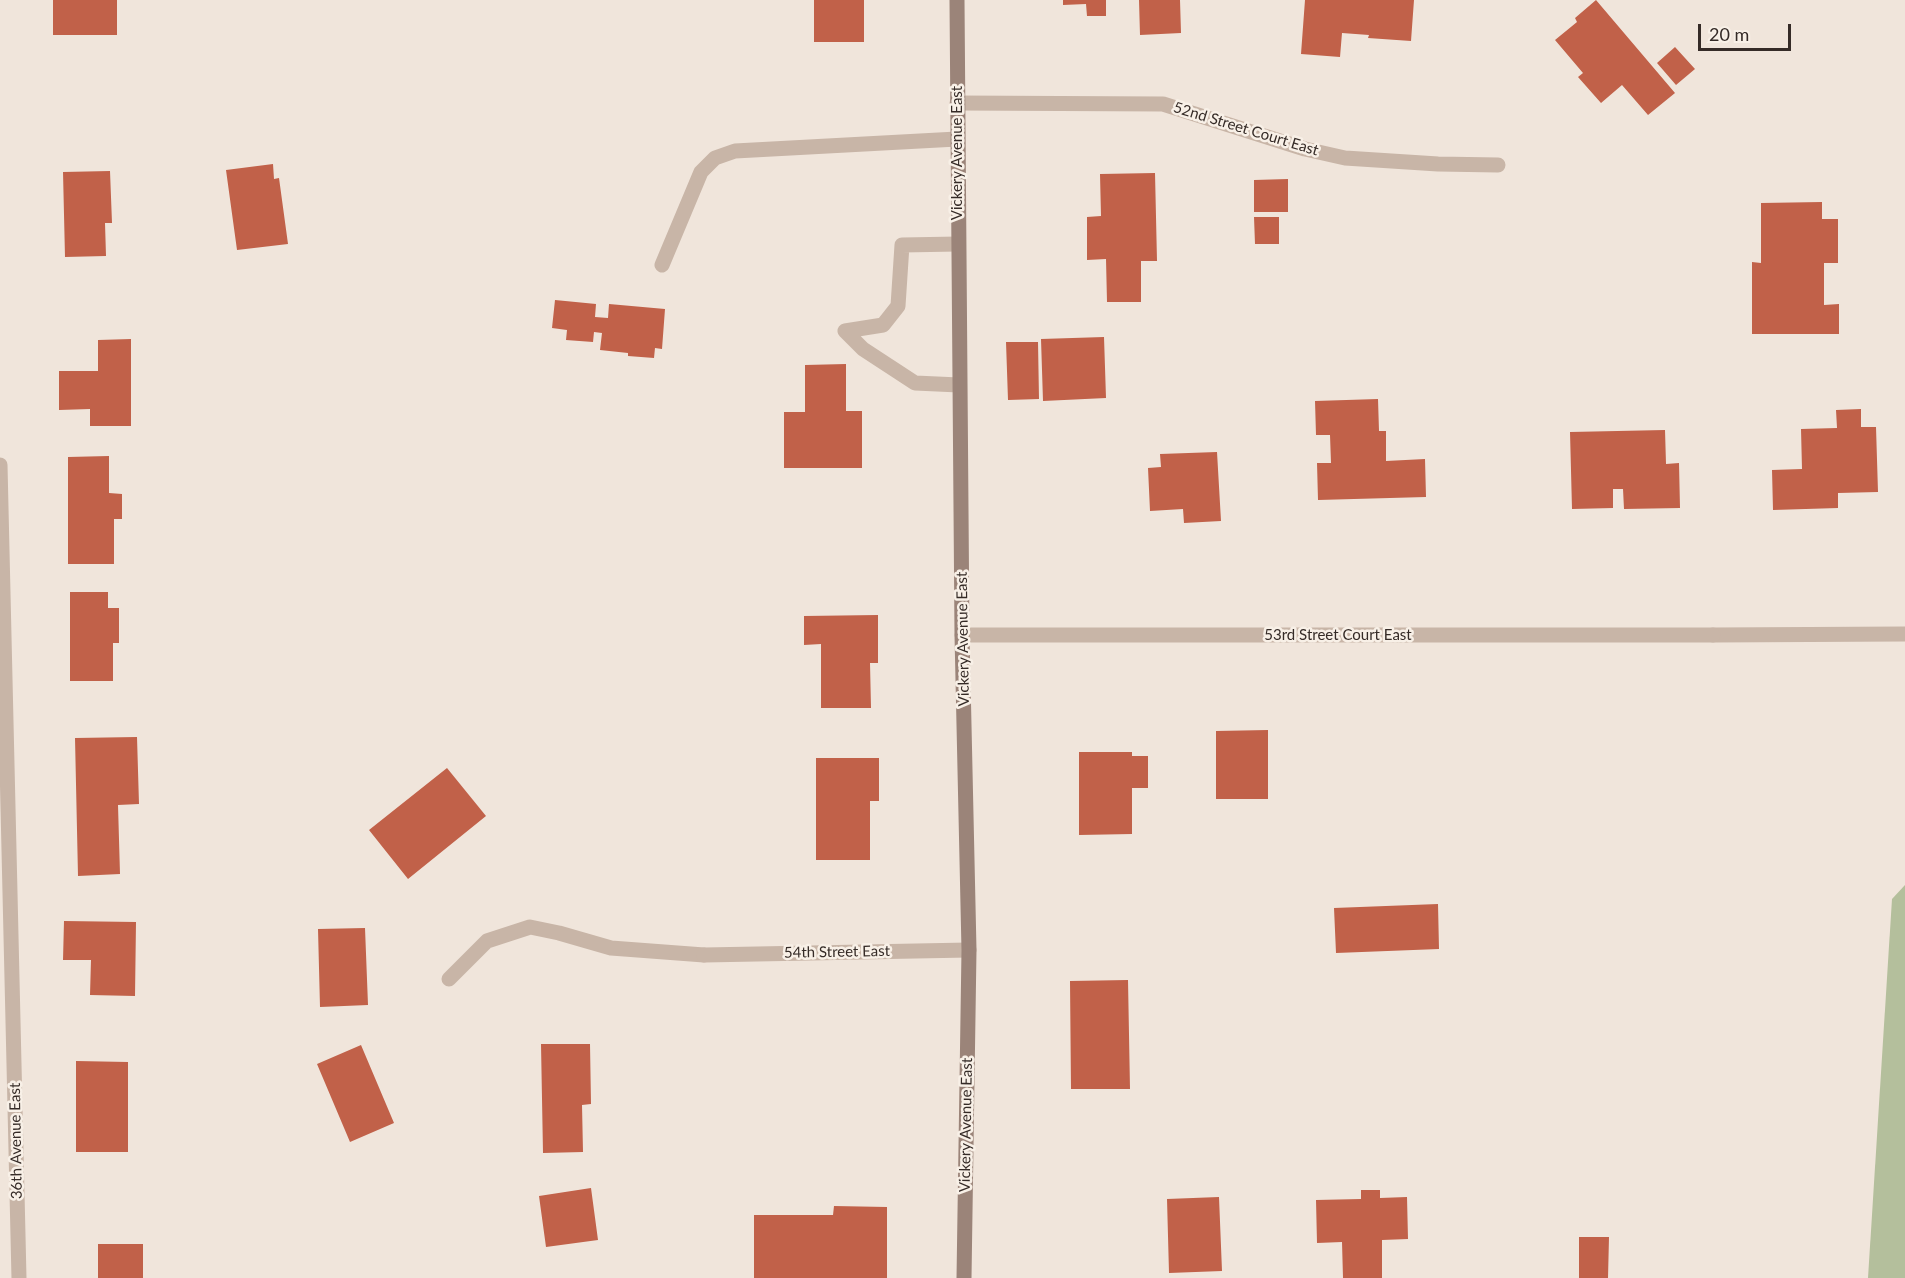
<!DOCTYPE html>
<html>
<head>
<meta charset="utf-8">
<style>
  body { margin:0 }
  #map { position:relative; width:1905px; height:1278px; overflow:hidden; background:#f0e5db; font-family:Lato,sans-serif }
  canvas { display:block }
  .scale { position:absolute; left:1698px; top:24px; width:93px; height:27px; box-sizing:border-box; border:3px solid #352b27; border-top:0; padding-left:8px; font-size:18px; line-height:21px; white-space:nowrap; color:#352b27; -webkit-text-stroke:4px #f8f0e7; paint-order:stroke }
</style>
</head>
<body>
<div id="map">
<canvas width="1905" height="1278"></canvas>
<div class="scale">20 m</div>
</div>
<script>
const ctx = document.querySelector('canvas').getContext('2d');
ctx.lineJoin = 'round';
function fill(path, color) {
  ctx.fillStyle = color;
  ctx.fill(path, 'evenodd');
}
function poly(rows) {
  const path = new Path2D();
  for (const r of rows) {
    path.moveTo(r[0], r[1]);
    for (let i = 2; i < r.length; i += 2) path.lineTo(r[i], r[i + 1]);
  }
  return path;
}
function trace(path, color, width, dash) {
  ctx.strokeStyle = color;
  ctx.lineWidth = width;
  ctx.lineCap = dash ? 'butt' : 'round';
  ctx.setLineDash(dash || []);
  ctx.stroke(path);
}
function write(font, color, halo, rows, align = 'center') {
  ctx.font = font + ' Lato,sans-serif';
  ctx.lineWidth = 5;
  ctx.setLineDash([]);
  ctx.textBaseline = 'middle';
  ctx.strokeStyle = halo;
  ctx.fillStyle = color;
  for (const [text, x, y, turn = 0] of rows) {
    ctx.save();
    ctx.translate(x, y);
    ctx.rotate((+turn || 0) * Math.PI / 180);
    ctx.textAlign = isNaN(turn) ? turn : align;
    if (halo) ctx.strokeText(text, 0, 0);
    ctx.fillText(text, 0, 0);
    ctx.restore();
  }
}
fill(poly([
  [1905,885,1905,1278,1868,1278,1892,899]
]), '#b4bf9c');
fill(poly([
  [53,0,117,0,117,35,53,35],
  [814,0,864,0,864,42,814,42],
  [1063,0,1106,0,1106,16,1087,16,1086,4,1063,5],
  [1139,0,1180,0,1181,33,1140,35],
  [1305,0,1414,0,1411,41,1368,38,1369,35,1342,33,1340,57,1301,54],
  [1596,0,1675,93,1648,115,1622,85,1601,103,1578,77,1583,73,1555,40,1577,22,1575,18],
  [1675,47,1695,69,1676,85,1657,63],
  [273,164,274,179,279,178,288,244,237,250,226,170],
  [110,171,112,223,105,223,106,256,65,257,63,172],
  [1155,173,1157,261,1141,261,1141,302,1107,302,1106,259,1087,260,1087,217,1101,216,1100,174],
  [1288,179,1288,212,1254,212,1254,180],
  [1822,202,1822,219,1838,219,1838,263,1824,263,1824,305,1839,304,1839,334,1752,334,1752,262,1761,263,1761,203],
  [1254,217,1279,217,1279,244,1255,244],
  [555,300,596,304,595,317,608,318,609,304,665,309,662,349,655,348,654,358,628,356,628,353,600,350,602,333,594,332,593,342,566,340,567,330,552,328],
  [1104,337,1106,398,1043,401,1041,339],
  [131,339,131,426,90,426,90,409,59,410,59,371,98,371,98,340],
  [1006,342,1038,342,1039,399,1008,400],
  [846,364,846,411,862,411,862,468,784,468,784,412,805,412,805,365],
  [1378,399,1379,431,1386,431,1386,461,1425,459,1426,497,1318,500,1317,463,1331,463,1330,435,1316,435,1315,401],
  [1861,409,1861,427,1876,427,1878,492,1838,493,1838,508,1773,510,1772,470,1802,469,1801,429,1837,428,1836,410],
  [1665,430,1666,464,1679,463,1680,508,1624,509,1623,489,1613,489,1613,508,1572,509,1570,432],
  [1217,452,1221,521,1184,523,1183,509,1150,511,1148,468,1161,467,1160,454],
  [109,456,109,493,122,494,122,519,114,519,114,564,68,564,68,457],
  [70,592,108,592,108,608,119,608,119,643,113,643,113,681,70,681],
  [878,615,878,663,870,663,871,708,821,708,821,644,804,645,804,616],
  [1268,730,1268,799,1216,799,1216,731],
  [137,737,139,804,118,805,120,874,78,876,75,738],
  [1079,752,1132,752,1132,756,1148,756,1148,788,1132,788,1132,834,1079,835],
  [816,758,879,758,879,801,870,801,870,860,816,860],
  [447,768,486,816,408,879,369,830],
  [1438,904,1439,949,1336,953,1334,908],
  [64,921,136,922,135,996,90,995,91,960,63,960],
  [365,928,368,1005,320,1007,318,929],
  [1128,980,1130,1089,1071,1089,1070,981],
  [541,1044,590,1044,591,1104,582,1105,583,1152,543,1153],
  [361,1045,394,1123,350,1142,317,1064],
  [76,1061,128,1062,128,1152,76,1152],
  [591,1188,598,1240,546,1247,539,1196],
  [1361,1190,1380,1190,1380,1198,1407,1197,1408,1239,1382,1240,1382,1278,1343,1278,1342,1242,1317,1243,1316,1200,1361,1199],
  [1219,1197,1222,1271,1169,1273,1167,1199],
  [834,1206,887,1207,887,1278,754,1278,754,1215,833,1215],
  [1579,1237,1609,1237,1608,1278,1579,1278],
  [98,1244,143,1244,143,1278,98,1278]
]), '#c16149');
trace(poly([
  [958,244,902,245,898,306,883,325,845,331,863,349,915,383,959,385],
  [662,265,701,172,715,158,735,151,957,139],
  [1713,635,1905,634],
  [449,979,487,941,530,927,559,933,611,948,704,955]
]), '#c8b5a7', 15);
trace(poly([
  [957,103,1163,104,1305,149,1345,158,1438,164,1498,165],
  [0,465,19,1278],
  [962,635,1713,635],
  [704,955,969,950]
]), '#c8b5a7', 15);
trace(poly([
  [957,0,962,635,969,950,964,1278]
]), '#9b8479', 15);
write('15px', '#352b27', '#f8f0e7', [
  ["52nd Street Court East",1246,129,17],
  ["Vickery Avenue East",957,153,-90],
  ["53rd Street Court East",1338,635],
  ["Vickery Avenue East",963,639,-91],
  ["54th Street East",837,952,-1],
  ["Vickery Avenue East",966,1125,-89],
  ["36th Avenue East",16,1141,-91]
]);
</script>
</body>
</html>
